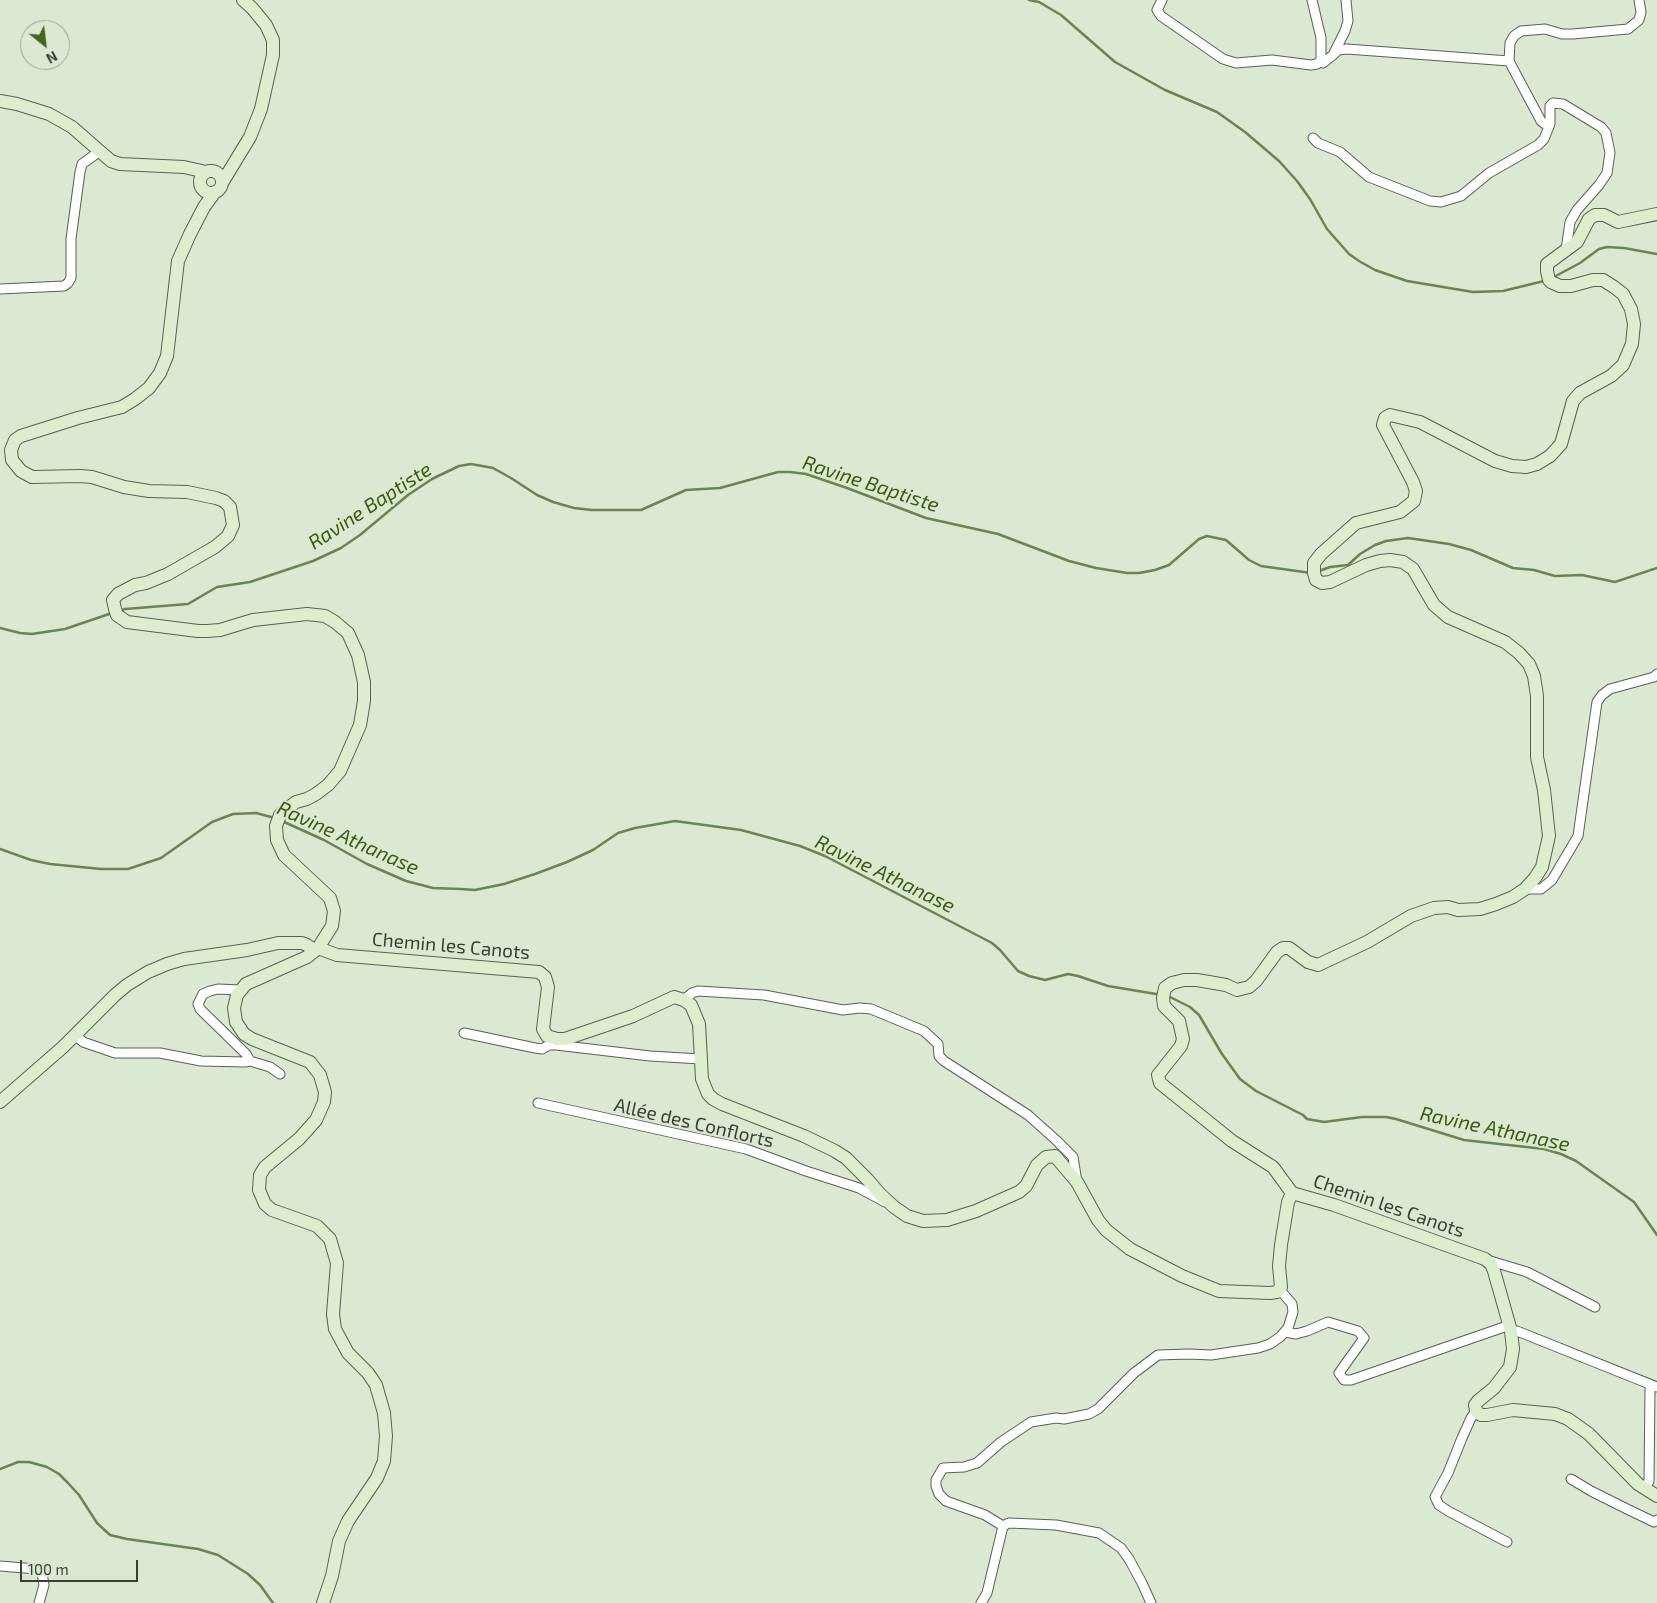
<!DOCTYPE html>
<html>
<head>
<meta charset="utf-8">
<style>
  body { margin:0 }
  #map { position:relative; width:1657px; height:1603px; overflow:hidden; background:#dbe9d2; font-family:"Exo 2",sans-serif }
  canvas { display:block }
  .north { position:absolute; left:20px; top:20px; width:50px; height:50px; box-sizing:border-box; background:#dbe9d2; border:1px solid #9aa593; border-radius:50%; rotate:151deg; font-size:14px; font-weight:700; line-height:20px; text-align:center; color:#393f35 }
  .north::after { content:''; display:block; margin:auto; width:18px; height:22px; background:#40661f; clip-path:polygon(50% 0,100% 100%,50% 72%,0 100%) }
  .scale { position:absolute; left:20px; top:1560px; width:118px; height:22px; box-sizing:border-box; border:2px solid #393f35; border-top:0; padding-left:6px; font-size:15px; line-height:18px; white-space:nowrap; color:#393f35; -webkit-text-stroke:4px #dbe9d2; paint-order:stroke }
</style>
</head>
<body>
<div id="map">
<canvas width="1657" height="1603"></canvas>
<div class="north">N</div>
<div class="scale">100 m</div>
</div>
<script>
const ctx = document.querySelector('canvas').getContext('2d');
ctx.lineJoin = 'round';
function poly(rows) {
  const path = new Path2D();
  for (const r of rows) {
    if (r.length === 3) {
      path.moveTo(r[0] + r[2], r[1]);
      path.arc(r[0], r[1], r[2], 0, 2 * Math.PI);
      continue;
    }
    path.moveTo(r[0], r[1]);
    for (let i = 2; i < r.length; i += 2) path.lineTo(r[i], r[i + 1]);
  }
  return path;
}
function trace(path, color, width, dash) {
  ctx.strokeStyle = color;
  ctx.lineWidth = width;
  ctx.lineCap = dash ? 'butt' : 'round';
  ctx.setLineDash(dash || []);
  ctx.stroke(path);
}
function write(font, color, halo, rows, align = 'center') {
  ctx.font = font + ' "Exo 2",sans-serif';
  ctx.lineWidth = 4;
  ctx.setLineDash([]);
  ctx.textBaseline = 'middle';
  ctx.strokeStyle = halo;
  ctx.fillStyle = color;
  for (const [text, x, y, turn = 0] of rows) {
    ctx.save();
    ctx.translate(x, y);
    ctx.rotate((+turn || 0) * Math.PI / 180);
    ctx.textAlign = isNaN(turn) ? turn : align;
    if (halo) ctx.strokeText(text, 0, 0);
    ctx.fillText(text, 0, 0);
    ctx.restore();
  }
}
trace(poly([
  [1029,0,1039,2,1061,15,1115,62,1165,90,1217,112,1245,132,1279,161,1297,181,1310,199,1327,229,1349,254,1359,261,1375,270,1407,281,1473,292,1503,291,1544,281],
  [1552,278,1580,263,1599,249,1607,247,1624,248,1657,254],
  [1319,571,1330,567,1348,565,1360,554,1375,545,1386,541,1408,538,1449,544,1471,550,1513,568,1534,570,1555,576,1582,575,1615,582,1657,568],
  [120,611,125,609,188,604,217,587,250,582,313,561,341,548,360,535,408,495,432,479,459,466,471,464,493,468,511,478,537,495,553,502,574,508,592,510,641,510,686,490,720,488,778,472,790,472,806,474,847,488,926,518,998,534,1069,561,1096,568,1127,573,1139,573,1155,570,1169,565,1199,539,1207,536,1226,540,1249,560,1261,566,1311,573],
  [0,628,20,633,32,634,65,629,112,613],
  [282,821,324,840,367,864,406,881,433,888,461,889,475,890,504,884,535,874,567,862,593,850,618,833,635,828,675,821,741,830,800,846,825,856,992,943,1000,950,1018,971,1029,976,1045,980,1068,974,1078,976,1108,986,1156,994],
  [0,849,31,860,50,864,101,869,128,869,161,858,212,822,233,814,256,813,275,818],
  [1170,997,1190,1007,1199,1015,1222,1054,1240,1079,1256,1091,1303,1115,1307,1119,1324,1122,1362,1117,1386,1117,1396,1119,1464,1140,1544,1149,1561,1154,1576,1161,1634,1202,1657,1235],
  [0,1469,18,1462,29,1462,47,1467,59,1474,68,1483,79,1495,97,1523,110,1535,127,1539,198,1549,218,1555,248,1574,260,1585,273,1603]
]), '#67874f', 2.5);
const street = poly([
  [1162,0,1157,10,1161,16,1223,59,1236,63,1272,60,1311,65,1317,64,1321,60],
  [1312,0,1321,38,1321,60,1323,63,1333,55,1345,31,1348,21,1346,0],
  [1333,55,1338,50,1347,49,1509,61],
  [1313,138,1318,143,1340,152,1369,177,1430,201,1441,202,1461,196,1489,173,1538,145,1544,139,1550,124],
  [1566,250,1570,222,1577,210,1599,185,1607,173,1610,153,1606,133,1601,127,1563,104,1553,103,1550,106,1550,124,1545,124,1541,121,1509,61,1510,43,1514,36,1521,31,1545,29,1562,34,1573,34,1628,29,1639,20,1641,12,1639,0],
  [0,289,64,286,68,283,71,278,71,239,80,172,82,164,100,151],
  [1525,889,1541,889,1552,880,1578,836,1597,702,1602,695,1610,689,1654,677,1657,674],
  [684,1000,692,993,698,991,764,995,843,1010,860,1008,871,1009,924,1031,938,1044,939,1056,944,1061,1028,1115,1056,1140,1073,1157,1077,1182],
  [464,1033,535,1048,542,1049,549,1045,556,1045,650,1056,701,1059],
  [76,1036,83,1042,115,1053,160,1053,201,1061,245,1062,250,1061,246,1054,200,1009,198,1004,203,994,210,991,218,989,240,990],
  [250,1061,270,1067,280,1074],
  [538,1103,746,1149,806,1171,859,1188,885,1202],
  [1487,1260,1527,1272,1595,1307],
  [1511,1331,1517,1331,1657,1387],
  [1285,1332,1296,1334,1307,1331,1328,1322,1358,1331,1364,1338,1339,1373,1344,1380,1351,1380,1510,1325],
  [1476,1411,1471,1418,1462,1438,1448,1473,1435,1497,1439,1505,1448,1511,1507,1542],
  [1571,1479,1591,1491,1627,1509,1654,1522,1657,1520],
  [1645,1489,1649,1481,1650,1389,1651,1385],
  [1003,1526,1009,1523,1056,1525,1099,1533,1121,1548,1129,1559,1142,1583,1151,1603],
  [0,1566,36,1569,42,1573,44,1585,39,1603],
  [981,1603,987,1593,1003,1526,985,1515,946,1501,939,1494,936,1486,936,1480,943,1468,964,1467,977,1463,1001,1442,1031,1422,1056,1418,1064,1419,1089,1414,1098,1409,1134,1373,1158,1355,1189,1354,1211,1355,1258,1348,1270,1344,1280,1337,1288,1328,1293,1312,1292,1304,1280,1290]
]);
const secondary = poly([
  [0,101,17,104,49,114,72,127,111,161,120,164,184,167,206,172],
  [211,182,11],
  [222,183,250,137,261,109,273,55,273,40,266,25,252,8,243,0],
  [215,192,204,207,190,234,178,261,167,356,160,373,149,388,135,399,122,407,78,418,21,436,15,440,11,450,12,460,21,471,32,477,80,476,92,477,124,487,149,491,187,492,216,498,224,501,230,507,233,525,228,536,215,547,168,574,146,583,135,585,118,594,113,600,115,609,117,615,127,622,198,631,207,631,220,630,253,620,307,614,325,616,335,622,348,633,358,655,364,682,364,701,360,725,340,771,328,785,316,794,307,799,296,802,288,808,280,815,276,826,277,840,284,855,330,898,334,911,332,926,318,948,307,957,246,984,237,995,234,1008,236,1022,244,1034,252,1039,310,1062,320,1075,325,1092,324,1102,316,1120,299,1139,265,1167,260,1175,259,1190,265,1204,272,1210,317,1226,330,1239,337,1263,333,1314,335,1329,348,1353,368,1373,376,1385,384,1413,386,1436,384,1461,377,1478,348,1521,339,1541,332,1576,323,1603],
  [318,948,337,955,539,972,545,977,548,987,543,1029,547,1036,557,1039,565,1039,633,1016,674,997,684,1000,691,1005,699,1024,702,1079,708,1094,713,1099,722,1104,804,1136,835,1151,846,1158,868,1180,879,1193,894,1207,907,1216,923,1221,947,1220,976,1211,1019,1192,1026,1186,1037,1165,1046,1157,1055,1156,1077,1182,1098,1220,1106,1230,1130,1249,1182,1276,1219,1291,1270,1293,1277,1292,1281,1287,1279,1266,1281,1245,1288,1202,1292,1193],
  [0,1102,63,1047,115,995,127,985,148,972,167,964,184,959,247,950,278,943,302,943,307,945,315,951],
  [1292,1193,1273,1167,1232,1141,1160,1083,1158,1075,1181,1046,1183,1039,1179,1021,1164,1006,1163,998,1165,988,1172,983,1184,980,1197,980,1226,985,1237,990,1249,987,1256,981,1277,952,1283,948,1289,948,1308,962,1318,965,1367,942,1411,916,1434,908,1448,907,1458,910,1480,909,1496,904,1513,897,1525,889,1535,878,1542,867,1549,836,1544,790,1537,757,1537,696,1534,676,1529,664,1519,653,1505,642,1448,617,1434,605,1413,569,1403,562,1390,560,1380,561,1366,565,1330,582,1322,583,1316,580,1314,573,1314,563,1321,554,1356,523,1400,512,1414,501,1416,491,1413,482,1383,425,1385,418,1390,415,1420,422,1495,461,1512,466,1526,467,1537,464,1550,456,1561,444,1573,401,1580,393,1611,376,1623,365,1632,344,1634,324,1631,309,1623,294,1614,287,1603,280,1593,280,1571,286,1560,286,1551,282,1549,280,1547,271,1547,264,1577,242,1589,219,1595,215,1604,215,1618,222,1657,214],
  [1292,1193,1334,1205,1485,1259,1491,1264,1494,1271,1511,1331,1513,1349,1510,1367,1494,1388,1478,1401,1475,1405,1476,1411,1481,1415,1487,1415,1513,1410,1555,1414,1568,1419,1589,1434,1638,1484,1657,1496]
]);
trace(street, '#56624e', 11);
trace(secondary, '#56624e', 14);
trace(street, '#fff', 9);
trace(secondary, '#ddeece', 12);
write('19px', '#393f35', '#dbe9d2', [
  ["Chemin les Canots",451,946,5],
  ["Allée des Conflorts",694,1123,13],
  ["Chemin les Canots",1389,1206,19]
]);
write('italic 20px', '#365d0b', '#dbe9d2', [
  ["Ravine Baptiste",871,484,18],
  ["Ravine Baptiste",370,506,-33],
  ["Ravine Athanase",348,838,24],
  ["Ravine Athanase",885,874,26],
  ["Ravine Athanase",1495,1129,12]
]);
</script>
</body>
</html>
